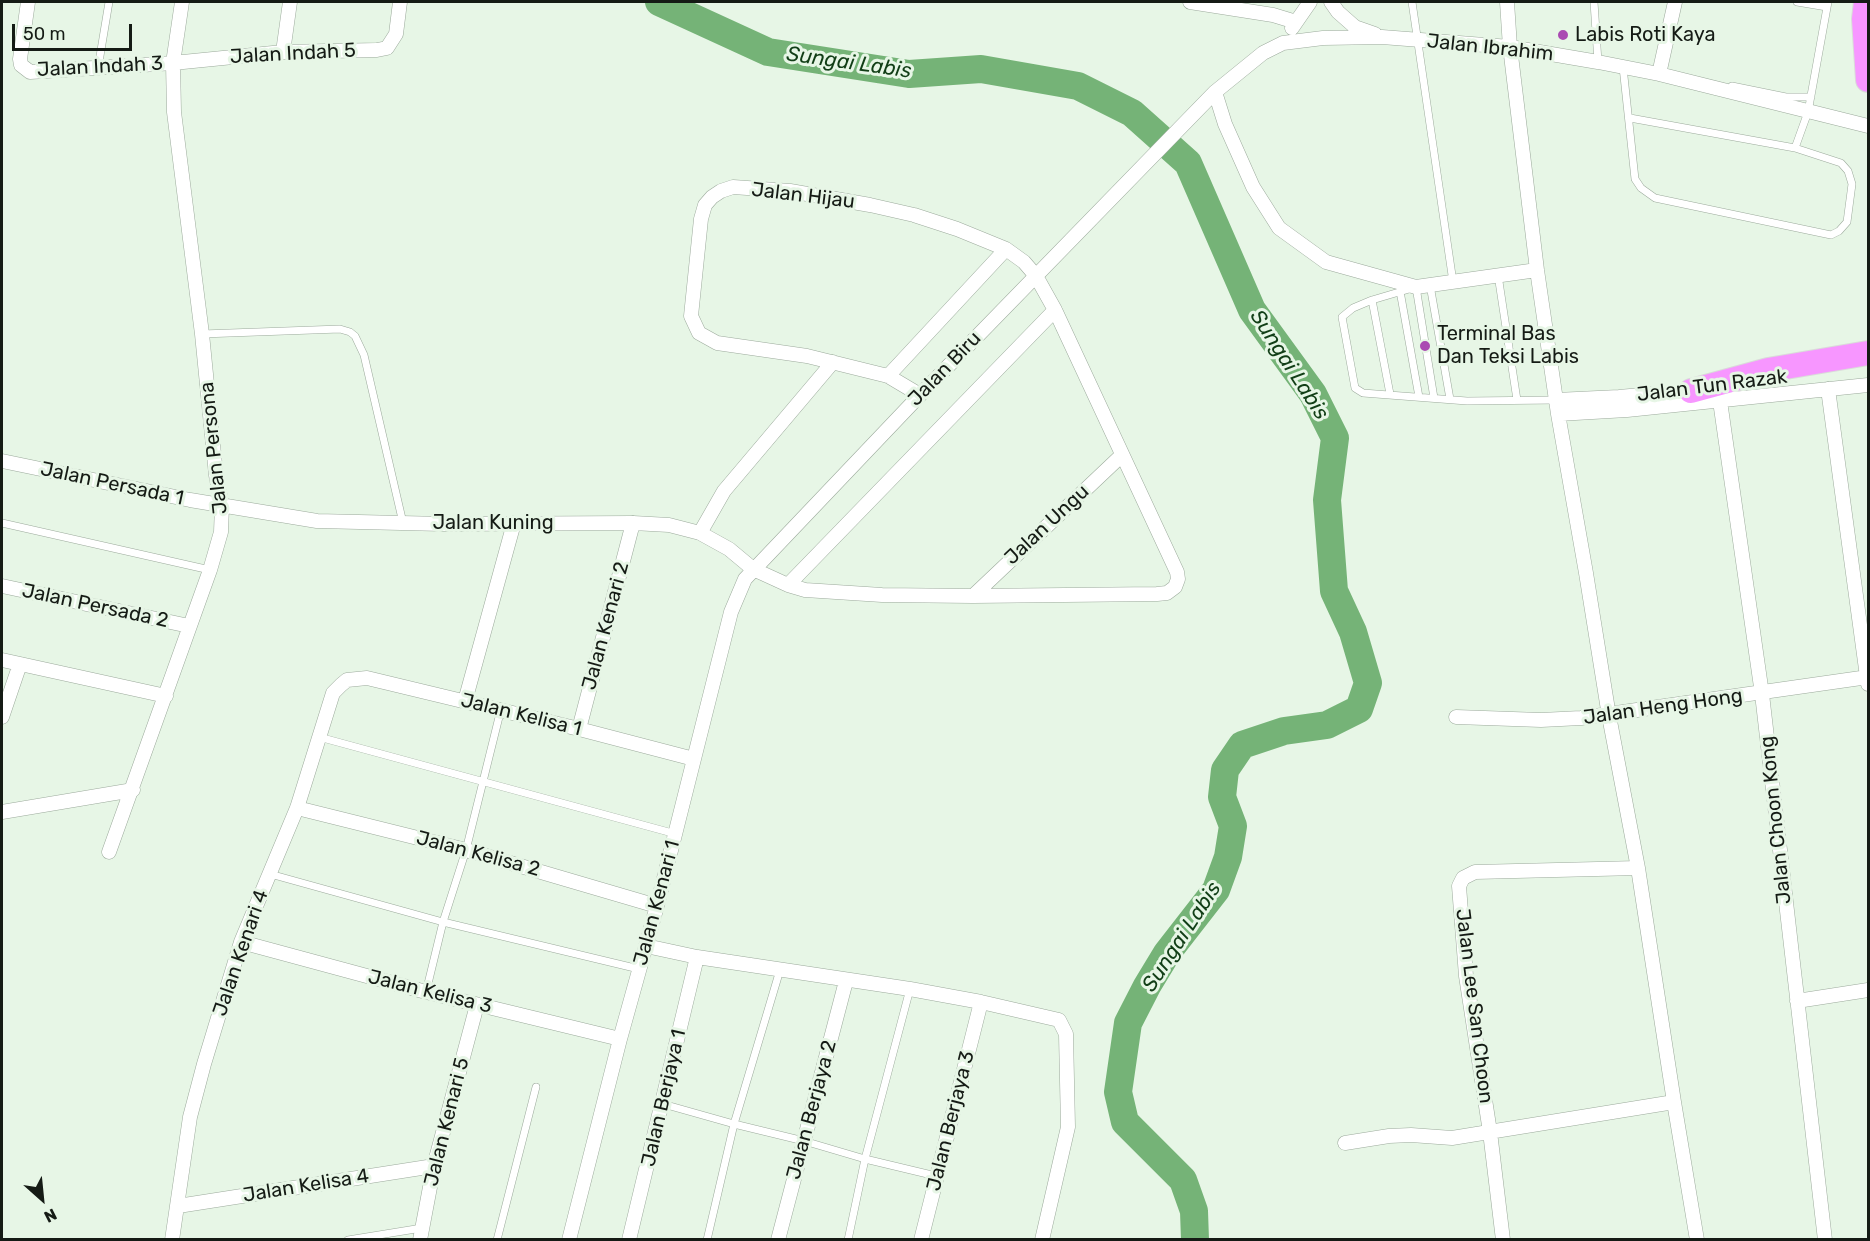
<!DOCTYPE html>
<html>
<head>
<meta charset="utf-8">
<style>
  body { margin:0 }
  #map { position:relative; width:1870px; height:1241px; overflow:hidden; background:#e7f6e6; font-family:Rubik,sans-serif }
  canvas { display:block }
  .frame { position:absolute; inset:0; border:3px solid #151b15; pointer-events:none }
  .north { position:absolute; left:12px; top:1169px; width:60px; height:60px; -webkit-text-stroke:4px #e7f6e6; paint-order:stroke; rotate:153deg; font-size:16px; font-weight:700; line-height:24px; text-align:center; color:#151b15 }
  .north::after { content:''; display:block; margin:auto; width:21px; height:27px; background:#151b15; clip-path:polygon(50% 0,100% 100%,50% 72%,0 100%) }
  .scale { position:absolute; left:12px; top:24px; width:120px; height:27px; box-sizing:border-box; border:3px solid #151b15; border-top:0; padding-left:8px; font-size:18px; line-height:21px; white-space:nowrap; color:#151b15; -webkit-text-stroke:4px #e7f6e6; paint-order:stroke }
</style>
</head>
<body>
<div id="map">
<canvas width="1870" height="1241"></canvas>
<div class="frame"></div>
<div class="north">N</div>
<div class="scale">50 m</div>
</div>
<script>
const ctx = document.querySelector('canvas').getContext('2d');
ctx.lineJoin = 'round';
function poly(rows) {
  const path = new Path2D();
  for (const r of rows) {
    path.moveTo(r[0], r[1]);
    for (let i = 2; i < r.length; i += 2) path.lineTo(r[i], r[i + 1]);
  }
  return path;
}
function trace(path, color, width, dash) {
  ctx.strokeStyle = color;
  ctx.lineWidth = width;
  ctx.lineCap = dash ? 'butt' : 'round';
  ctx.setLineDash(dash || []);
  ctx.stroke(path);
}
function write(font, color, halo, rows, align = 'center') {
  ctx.font = font + ' Rubik,sans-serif';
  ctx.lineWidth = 6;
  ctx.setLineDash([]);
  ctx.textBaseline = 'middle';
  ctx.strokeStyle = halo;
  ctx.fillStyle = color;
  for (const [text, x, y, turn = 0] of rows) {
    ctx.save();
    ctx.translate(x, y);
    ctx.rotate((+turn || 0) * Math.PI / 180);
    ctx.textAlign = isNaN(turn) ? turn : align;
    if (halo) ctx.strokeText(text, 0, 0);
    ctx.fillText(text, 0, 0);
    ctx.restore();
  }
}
trace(poly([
  [659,2,768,52,909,74,981,69,1078,86,1132,113,1188,163,1252,310,1313,394,1335,438,1327,500,1334,591,1353,632,1368,683,1359,709,1327,725,1284,731,1242,745,1225,770,1222,797,1233,826,1228,857,1216,890,1167,953,1147,986,1128,1023,1118,1092,1125,1122,1183,1180,1194,1211,1195,1240]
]), '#75b377', 28);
const lane = poly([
  [1412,2,1453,282],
  [1594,2,1598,62],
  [1797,2,1827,7],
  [1623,67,1635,179,1641,188,1655,198,1831,235,1839,231,1847,222,1852,184,1848,171,1841,163,1795,148,1630,118],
  [98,68,109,2],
  [1732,86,1786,97,1811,97],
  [1795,148,1808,112,1828,2],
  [1498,275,1517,400],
  [1430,285,1450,399],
  [1400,291,1419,397],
  [1372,300,1390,394],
  [202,334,340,329,350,332,355,336,364,355,403,523],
  [1434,398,1416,287,1372,300,1353,308,1342,317,1355,388,1363,393,1467,401,1556,400],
  [2,523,210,570],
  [319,737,676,834],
  [270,874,443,922,639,969],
  [426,992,443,922,466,850,501,709],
  [663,1104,734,1124,804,1141,865,1159,936,1176],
  [348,1240,422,1228],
  [497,1240,536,1087],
  [707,1240,734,1124,780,970],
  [848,1240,865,1159,910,989]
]);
const street = poly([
  [28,2,20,59,21,65,30,72,173,63,174,112,202,334,216,475,222,506,221,532,210,570,109,852],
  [182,2,173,63,283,52,377,50,387,48,396,34,400,2],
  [1190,2,1273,15,1296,22],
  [1331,2,1338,12,1355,27,1375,34],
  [1507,2,1510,47,1537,270,1558,414,1586,573,1609,716,1638,868,1674,1102,1697,1240],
  [1292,28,1310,2],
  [283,52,290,2],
  [1659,74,1675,2],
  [1215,92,1225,124,1253,187,1279,228,1326,262,1416,287,1537,270],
  [888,376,1006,249],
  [1828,389,1868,684],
  [1556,400,1619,397,1697,390],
  [1720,401,1762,694,1825,1240],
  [1558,414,1627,410,1868,385],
  [2,461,190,500,317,521,443,524,633,523,669,525,700,533,729,549,753,569,788,585,805,590,882,595,973,596,1157,594,1167,593,1175,587,1178,579,1177,572,1055,310,1036,276,1024,262,1006,249,957,229,914,215,870,205,790,191,733,187,721,191,712,197,705,205,701,219,691,316,699,333,717,343,807,356,888,376,920,395],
  [700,533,724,491,833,362],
  [788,585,1055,310],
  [2,586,189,626],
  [973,596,1122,455],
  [2,660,166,696],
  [465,701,514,523],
  [2,717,20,664],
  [1456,717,1541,720,1581,718,1868,677],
  [579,729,633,523],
  [297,808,466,850,657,906],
  [2,812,133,790],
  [241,942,426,992,620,1039],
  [646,946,697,957,910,989,981,1002,1059,1020,1066,1034,1068,1127,1042,1240],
  [1797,1001,1868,990],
  [1345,1143,1389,1136,1411,1135,1452,1138,1674,1102],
  [178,1206,434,1166],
  [172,1240,190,1117,204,1064,241,942,297,808,333,693,341,685,347,680,367,678,579,729,694,759],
  [420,1240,434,1166,477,1005],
  [569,1240,620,1039,657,906,731,612,745,579,920,395,1215,92,1263,53,1283,43,1323,38,1382,37,1510,47,1598,62,1659,74,1868,126],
  [629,1240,697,957],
  [778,1240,846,981],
  [921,1240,981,1002],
  [1503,1240,1490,1132,1466,976,1459,886,1463,878,1475,872,1638,868]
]);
const highway = poly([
  [1866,2,1864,19,1868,80],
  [1691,391,1768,370,1868,353]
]);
trace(lane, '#9caa9c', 8);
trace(street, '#9caa9c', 15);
trace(highway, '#dadbda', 26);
trace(lane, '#fff', 7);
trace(street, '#fff', 14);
trace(highway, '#f796ff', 24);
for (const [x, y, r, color] of [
  [1563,35,6,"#aa4ab2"],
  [1425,346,6,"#aa4ab2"]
]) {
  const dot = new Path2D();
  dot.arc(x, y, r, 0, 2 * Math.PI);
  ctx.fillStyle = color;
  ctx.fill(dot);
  trace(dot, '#e7f6e6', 2);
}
write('20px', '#151b15', '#e7f6e6', [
  ["Labis Roti Kaya",1575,35],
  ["Terminal Bas",1437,334],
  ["Dan Teksi Labis",1437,357]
], 'left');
write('20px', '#151b15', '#e7f6e6', [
  ["Jalan Ibrahim",1490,48,6],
  ["Jalan Indah 5",293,54,-3],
  ["Jalan Indah 3",100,67,-3],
  ["Jalan Hijau",803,196,7],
  ["Jalan Biru",945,369,-46],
  ["Jalan Tun Razak",1712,386,-7],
  ["Jalan Persona",214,448,-96],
  ["Jalan Persada 1",112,484,12],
  ["Jalan Kuning",493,523],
  ["Jalan Ungu",1047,525,-43],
  ["Jalan Persada 2",95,606,12],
  ["Jalan Kenari 2",606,626,-75],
  ["Jalan Heng Hong",1663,707,-8],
  ["Jalan Kelisa 1",521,715,14],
  ["Jalan Choon Kong",1776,820,-96],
  ["Jalan Kelisa 2",478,854,15],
  ["Jalan Kenari 1",657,903,-75],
  ["Jalan Kenari 4",241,953,-71],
  ["Jalan Kelisa 3",430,992,14],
  ["Jalan Lee San Choon",1474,1006,83],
  ["Jalan Berjaya 1",664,1098,-77],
  ["Jalan Berjaya 2",812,1110,-75],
  ["Jalan Berjaya 3",951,1121,-76],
  ["Jalan Kenari 5",447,1122,-76],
  ["Jalan Kelisa 4",306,1186,-9]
]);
write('italic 21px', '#113e16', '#e7f6e6', [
  ["Sungai Labis",849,63,8],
  ["Sungai Labis",1289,365,57],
  ["Sungai Labis",1182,937,-57]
]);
</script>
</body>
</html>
